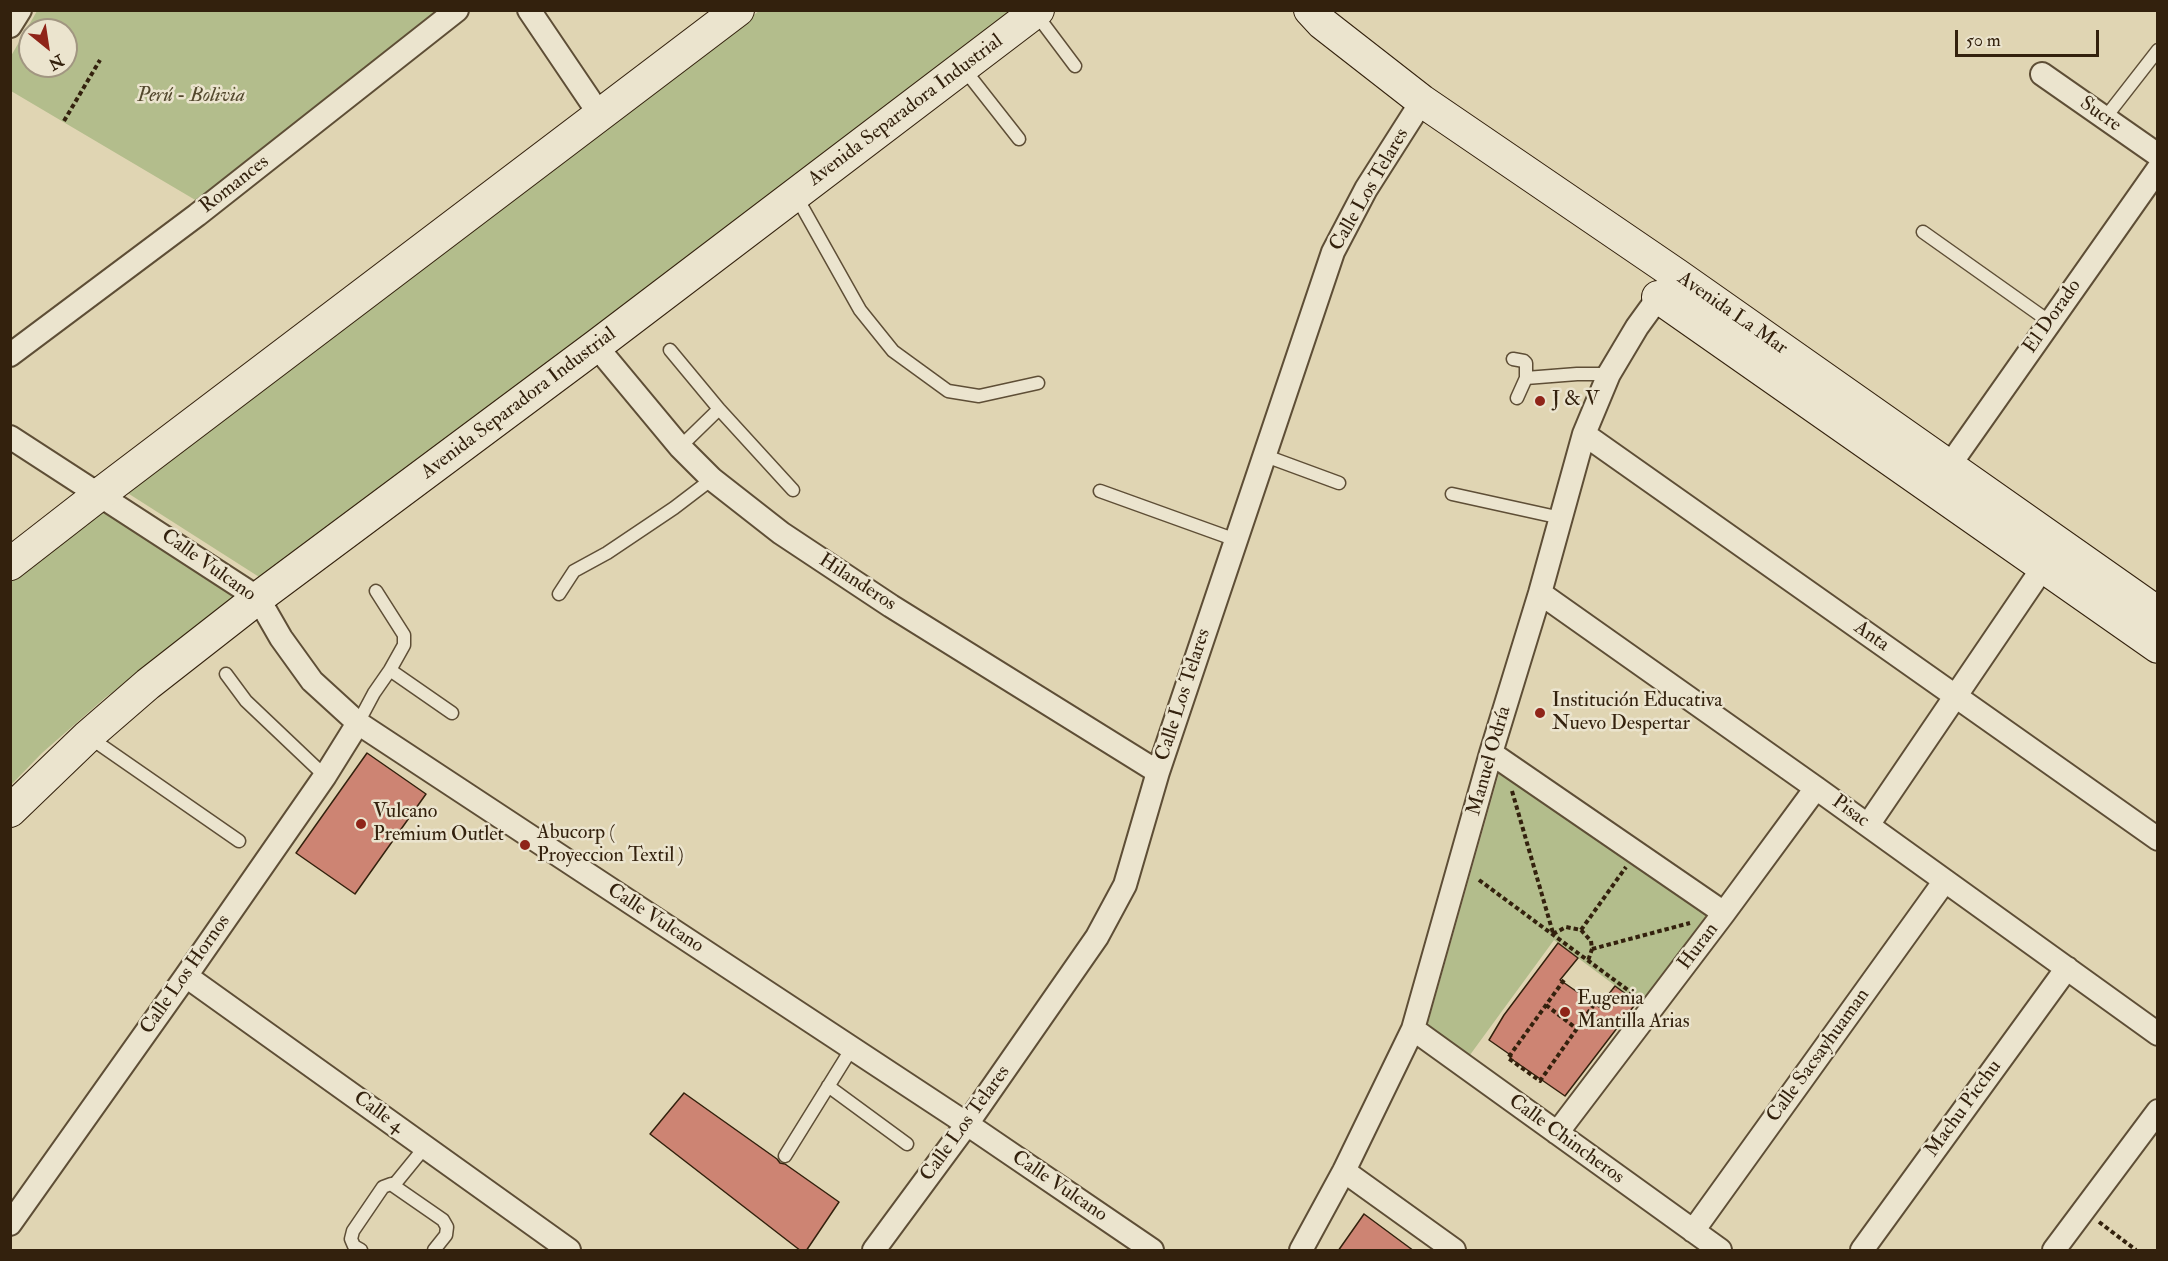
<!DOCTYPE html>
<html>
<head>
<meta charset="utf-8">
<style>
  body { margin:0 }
  #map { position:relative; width:2168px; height:1261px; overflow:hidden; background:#e0d5b3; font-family:"IM FELL Double Pica",serif }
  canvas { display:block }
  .frame { position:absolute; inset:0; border:12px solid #33210d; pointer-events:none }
  .north { position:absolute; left:18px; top:18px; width:60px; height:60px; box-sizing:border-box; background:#ebe4ce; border:2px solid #a19681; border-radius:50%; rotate:150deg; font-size:16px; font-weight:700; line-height:24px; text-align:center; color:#33210d }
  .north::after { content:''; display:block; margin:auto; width:21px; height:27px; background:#8f2418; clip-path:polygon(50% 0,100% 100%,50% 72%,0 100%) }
  .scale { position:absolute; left:1955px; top:30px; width:144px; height:27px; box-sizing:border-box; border:3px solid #33210d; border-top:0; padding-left:8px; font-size:18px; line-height:21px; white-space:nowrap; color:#33210d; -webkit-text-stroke:4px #ebe4ce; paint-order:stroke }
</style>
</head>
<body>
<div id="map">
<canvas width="2168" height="1261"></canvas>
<div class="frame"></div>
<div class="north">N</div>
<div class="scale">50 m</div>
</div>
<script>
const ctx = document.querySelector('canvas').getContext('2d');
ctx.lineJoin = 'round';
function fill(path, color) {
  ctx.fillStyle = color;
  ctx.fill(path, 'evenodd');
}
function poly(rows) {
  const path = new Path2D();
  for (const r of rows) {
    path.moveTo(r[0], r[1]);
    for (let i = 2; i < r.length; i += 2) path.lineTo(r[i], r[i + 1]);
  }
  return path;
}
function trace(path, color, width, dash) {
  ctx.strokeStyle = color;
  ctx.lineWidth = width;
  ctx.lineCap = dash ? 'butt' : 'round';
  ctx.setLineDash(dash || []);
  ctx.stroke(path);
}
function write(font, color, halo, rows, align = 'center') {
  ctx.font = font + ' "IM FELL Double Pica",serif';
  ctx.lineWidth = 5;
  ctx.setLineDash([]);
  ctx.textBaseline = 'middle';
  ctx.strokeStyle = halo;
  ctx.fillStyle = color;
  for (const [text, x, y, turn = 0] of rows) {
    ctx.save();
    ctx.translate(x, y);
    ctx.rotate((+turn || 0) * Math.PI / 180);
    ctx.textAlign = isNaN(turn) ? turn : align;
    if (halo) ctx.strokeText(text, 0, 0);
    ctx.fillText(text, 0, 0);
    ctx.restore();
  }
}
fill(poly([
  [37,11,450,11,197,201,11,91,11,56],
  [30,30,66,30,66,66,30,66],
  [759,11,1014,11,884,111,471,419,267,582,126,492,587,140],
  [104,505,244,597,106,697,42,753,11,785,11,581],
  [1501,766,1715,915,1645,1008,1554,940,1467,1059,1426,1030]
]), '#b3bd8c');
const building = poly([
  [367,753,426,794,355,894,296,853,367,753],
  [1558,943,1578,958,1560,980,1599,1007,1615,986,1637,1002,1565,1096,1510,1058,1512,1056,1489,1040,1504,1015,1558,943],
  [684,1093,777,1159,780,1163,785,1164,839,1202,806,1251,801,1251,650,1134,684,1093],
  [1364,1214,1414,1251,1338,1251,1364,1214]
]);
fill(building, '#cd8473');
trace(building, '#33210d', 1.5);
const lane = poly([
  [1036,14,1075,66],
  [964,69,1019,139],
  [2105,118,2158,50],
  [796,196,860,310,893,351,948,391,979,396,1038,383],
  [1923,232,2050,322],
  [670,350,719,409,793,490],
  [1513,359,1524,361,1526,363,1526,378,1517,398],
  [1526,378,1577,374,1609,374],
  [680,447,719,409],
  [1263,455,1339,483],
  [1100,491,1236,540],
  [1452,494,1561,518],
  [559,594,574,571,607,553,674,508,712,479],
  [390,670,452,713],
  [226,674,246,701,325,776],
  [358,723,374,693,390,670,404,645,404,635,376,591],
  [89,737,239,841],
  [828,1086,907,1144],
  [785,1156,852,1048],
  [394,1185,425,1147],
  [361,1250,354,1246,351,1239,353,1231,383,1187,391,1184,443,1220,447,1227,446,1235,434,1250]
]);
const street = poly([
  [529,10,600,115],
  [10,26,20,10],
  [2042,74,2158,155],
  [596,346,680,447,712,479,781,533,891,606,1158,772],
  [10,355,197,215,457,10],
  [1584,434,2158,839],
  [10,437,258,598,281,638,312,681,358,723,967,1124,1152,1250],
  [1949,466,2158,169],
  [1540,593,1816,788,2158,1034],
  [1491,753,1724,913],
  [1868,825,2044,566],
  [186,976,569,1250],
  [1413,1029,1720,1250],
  [1557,1133,1724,913,1816,788],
  [1344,1171,1454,1250],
  [10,1224,186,976,325,776,358,723],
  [1693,1231,1944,882],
  [874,1250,967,1124,1097,937,1125,885,1158,772,1333,252,1366,189,1422,101],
  [1301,1250,1344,1171,1413,1029,1491,753,1540,593,1584,434,1609,374,1637,327,1666,287],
  [1862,1250,2067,968],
  [2054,1250,2158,1111]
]);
const secondary = poly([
  [1310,10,1322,23,1422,101,1677,275,2158,613],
  [1658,297,2158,647],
  [10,564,100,494,738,10],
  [10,811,88,736,148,684,258,598,596,346,1038,10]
]);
trace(lane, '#5e4e36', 15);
trace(street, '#5e4e36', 26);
trace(secondary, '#33210d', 34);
trace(poly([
  [64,121,100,60],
  [1512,791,1553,933],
  [1479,880,1636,996],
  [1581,930,1626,867],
  [1553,934,1566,927,1581,930,1591,941,1592,949,1588,961],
  [1592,949,1690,923],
  [1564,980,1508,1058,1540,1081,1595,1003],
  [1546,1005,1577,1029],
  [2099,1222,2136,1250]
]), '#33210d', 4, [4.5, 3]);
trace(lane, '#ebe4ce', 12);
trace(street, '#ebe4ce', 22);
trace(secondary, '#ebe4ce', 32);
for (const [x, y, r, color] of [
  [1540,401,6,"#8f2418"],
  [1540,713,6,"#8f2418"],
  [361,824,6,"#8f2418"],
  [525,845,6,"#8f2418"],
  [1565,1012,6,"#8f2418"]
]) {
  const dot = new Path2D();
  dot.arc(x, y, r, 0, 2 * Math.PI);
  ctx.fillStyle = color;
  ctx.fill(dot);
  trace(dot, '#ebe4ce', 2);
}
write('italic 20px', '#53482d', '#ebe4ce', [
  ["Perú - Bolivia",191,97]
]);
write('20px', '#33210d', '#ebe4ce', [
  ["Avenida Separadora Industrial",906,111,-37],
  ["Sucre",2100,115,35],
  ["Romances",235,185,-38],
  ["Calle Los Telares",1370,190,-60],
  ["Avenida La Mar",1732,314,35],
  ["El Dorado",2053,317,-55],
  ["Avenida Separadora Industrial",519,404,-37],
  ["Calle Vulcano",208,566,35],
  ["Hilanderos",857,583,33],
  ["Anta",1871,637,35],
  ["Calle Los Telares",1184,695,-72],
  ["Manuel Odría",1490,761,-74],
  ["Pisac",1850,812,36],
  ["Calle Vulcano",655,919,33],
  ["Huran",1699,947,-53],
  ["Calle Los Hornos",186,975,-55],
  ["Calle Sacsayhuaman",1819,1056,-54],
  ["Machu Picchu",1964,1109,-54],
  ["Calle 4",378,1113,36],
  ["Calle Los Telares",966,1124,-54],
  ["Calle Chincheros",1566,1140,36],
  ["Calle Vulcano",1059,1187,34]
]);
write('20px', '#33210d', '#ebe4ce', [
  ["J & V",1552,401],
  ["Institución Educativa",1552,702],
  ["Nuevo Despertar",1552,725],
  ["Vulcano",373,813],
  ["Premium Outlet",373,836],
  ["Abucorp (",537,834],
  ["Proyeccion Textil )",537,857],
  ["Eugenia",1577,1000],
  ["Mantilla Arias",1577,1023]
], 'left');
</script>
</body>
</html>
